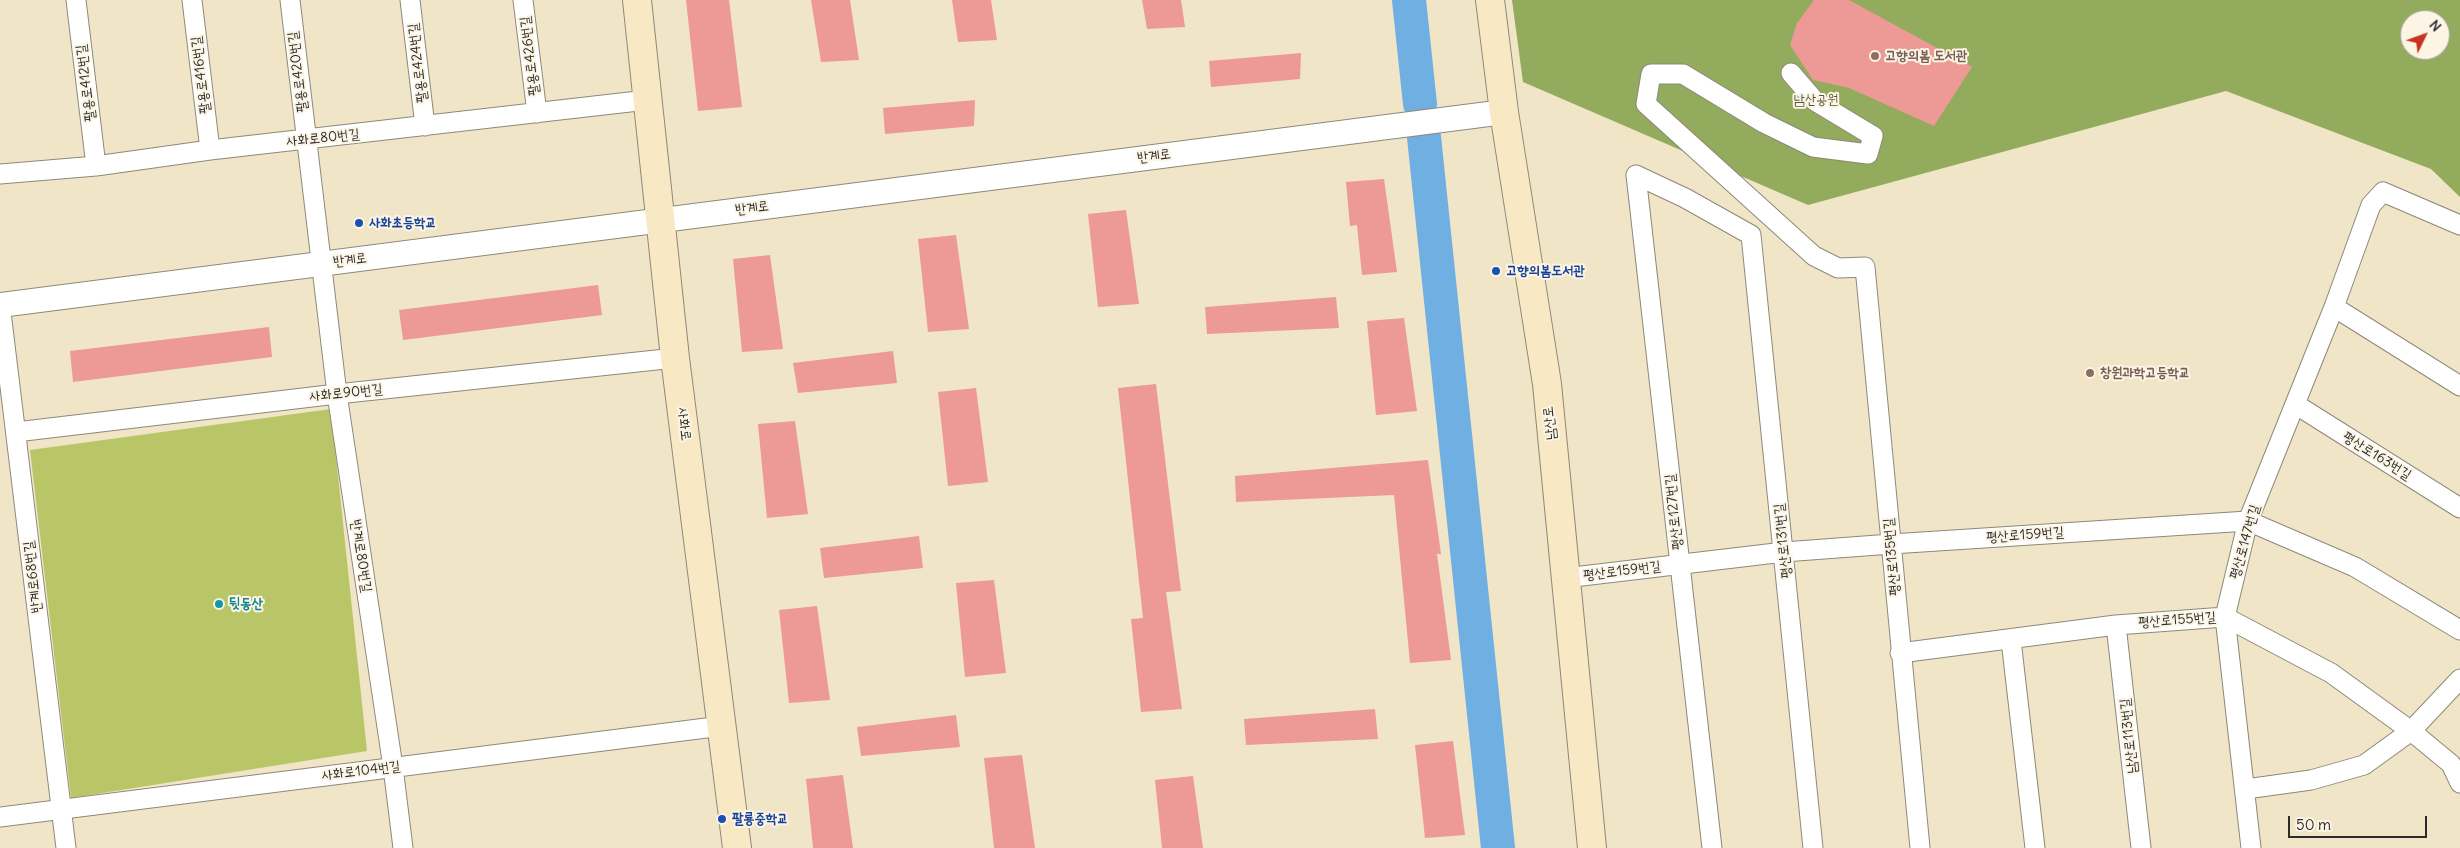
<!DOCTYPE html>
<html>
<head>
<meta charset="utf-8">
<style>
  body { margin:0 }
  #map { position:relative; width:2460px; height:848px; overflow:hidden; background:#f0e5c7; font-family:Delius,sans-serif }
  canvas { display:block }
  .north { position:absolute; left:2400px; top:10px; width:50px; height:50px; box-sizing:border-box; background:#fcf5e5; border:1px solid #a8a49b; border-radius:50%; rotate:48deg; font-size:14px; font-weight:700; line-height:20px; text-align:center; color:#2b2b2b }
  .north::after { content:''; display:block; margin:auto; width:18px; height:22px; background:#c8321e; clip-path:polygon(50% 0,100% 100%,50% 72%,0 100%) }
  .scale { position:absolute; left:2288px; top:816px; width:139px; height:22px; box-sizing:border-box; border:2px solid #2b2b2b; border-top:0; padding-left:6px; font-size:15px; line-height:18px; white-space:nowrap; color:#2b2b2b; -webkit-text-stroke:4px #fcf5e5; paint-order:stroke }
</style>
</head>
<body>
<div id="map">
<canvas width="2460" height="848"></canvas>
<div class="north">N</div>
<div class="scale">50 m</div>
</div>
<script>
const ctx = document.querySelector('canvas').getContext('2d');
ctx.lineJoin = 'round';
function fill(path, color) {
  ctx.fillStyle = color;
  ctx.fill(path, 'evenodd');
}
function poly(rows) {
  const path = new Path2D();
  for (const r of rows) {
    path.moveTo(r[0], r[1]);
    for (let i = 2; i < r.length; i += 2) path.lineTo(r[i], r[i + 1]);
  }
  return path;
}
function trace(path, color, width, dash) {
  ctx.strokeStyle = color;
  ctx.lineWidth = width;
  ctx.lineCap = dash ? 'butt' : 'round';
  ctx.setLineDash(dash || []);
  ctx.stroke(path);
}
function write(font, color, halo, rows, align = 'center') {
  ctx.font = font + ' Delius,"Poor Story",sans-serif';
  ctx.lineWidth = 4;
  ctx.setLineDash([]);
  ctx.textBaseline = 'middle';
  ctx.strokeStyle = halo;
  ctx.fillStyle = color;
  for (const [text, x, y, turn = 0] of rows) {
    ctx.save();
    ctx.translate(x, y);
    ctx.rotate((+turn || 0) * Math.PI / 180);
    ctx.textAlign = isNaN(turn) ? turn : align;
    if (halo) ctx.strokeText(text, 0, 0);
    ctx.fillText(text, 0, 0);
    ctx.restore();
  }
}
fill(poly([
  [331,409,367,751,71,798,30,450]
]), '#b9c668');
fill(poly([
  [1512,0,2460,0,2460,197,2431,169,2226,91,1808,205,1523,82],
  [2410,20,2440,20,2440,50,2410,50]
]), '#92ab5c');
trace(poly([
  [1409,0,1420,104],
  [1424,137,1498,848]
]), '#6fafe2', 34);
fill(poly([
  [686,0,729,0,742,107,698,111],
  [811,0,850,0,859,60,821,62],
  [952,0,991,0,997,40,958,42],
  [1142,0,1181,0,1185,27,1147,29],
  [1814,0,1849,0,1972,67,1934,126,1849,88,1813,80,1790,45,1797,23],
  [1301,53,1300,79,1211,87,1209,61],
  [975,100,974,126,885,134,883,108],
  [1384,179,1397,272,1362,275,1357,225,1350,226,1346,182],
  [1126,210,1139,304,1098,307,1088,214],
  [956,235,969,329,928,332,918,239],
  [770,255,783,349,742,352,733,259],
  [598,285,602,315,403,340,399,310],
  [1336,297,1339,328,1207,334,1205,307],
  [1404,318,1417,411,1376,415,1367,321],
  [269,327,272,357,73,382,70,351],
  [893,351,897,383,798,393,793,363],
  [1156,384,1181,591,1166,592,1182,709,1141,712,1131,619,1143,618,1118,388],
  [976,388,988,482,948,486,938,392],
  [795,421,808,514,767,518,758,424],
  [1428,460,1441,554,1437,554,1451,660,1410,663,1394,495,1236,502,1235,476],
  [919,536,923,568,824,578,820,548],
  [994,580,1006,673,965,677,956,583],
  [817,606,830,700,789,703,779,610],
  [1375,709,1378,739,1246,745,1244,719],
  [956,715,960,747,861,756,857,727],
  [1453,741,1465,835,1425,838,1415,745],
  [1022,755,1035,848,994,848,984,758],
  [843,775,853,848,813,848,806,779],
  [1193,776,1203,848,1162,848,1155,780]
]), '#ed9995');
const minor = poly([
  [76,0,96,166],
  [192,0,210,150],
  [290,0,337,394,393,767,403,848],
  [410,0,425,126],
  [523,0,537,113],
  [1791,73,1815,101,1873,136,1868,154,1813,147,1764,123,1683,74,1651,74,1646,104,1814,256,1838,268,1865,267,1920,848],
  [0,174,96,166,210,150,647,100],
  [1636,175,1685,198,1751,235,1813,848],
  [1636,175,1712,848],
  [0,304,66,848],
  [2334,307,2460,386],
  [2295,404,2460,508],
  [16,432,337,394,675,358],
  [1565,578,1784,552,1891,544,2248,521,2355,567,2460,630],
  [2116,625,2141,848],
  [2011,640,2035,848],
  [1900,653,2116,625,2225,617,2331,673,2411,731,2451,764,2460,783],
  [2246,789,2311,780,2364,765,2411,731,2460,679],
  [0,817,722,726],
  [2251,848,2225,617,2248,521,2334,307,2371,205,2383,192,2460,225]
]);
const tertiary = poly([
  [0,305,1504,112]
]);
const secondary = poly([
  [637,0,675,358,737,848],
  [1490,0,1504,112,1547,384,1592,848]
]);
trace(minor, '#8e8879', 21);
trace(tertiary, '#8e8879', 26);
trace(secondary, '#8e8879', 30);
trace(minor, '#fff', 19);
trace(tertiary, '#fff', 24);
trace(secondary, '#f8e8c3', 28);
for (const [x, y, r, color] of [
  [1875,56,5,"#8d6e63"],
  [359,223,5,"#1a4fb4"],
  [1496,271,5,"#1a4fb4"],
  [2090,373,5,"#8d6e63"],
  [219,604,5,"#0f9aa8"],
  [722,819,5,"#1a4fb4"]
]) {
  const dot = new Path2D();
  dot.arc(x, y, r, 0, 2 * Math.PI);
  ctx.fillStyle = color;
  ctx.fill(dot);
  trace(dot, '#fcf5e5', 2);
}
write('14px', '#2b2b2b', '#fcf5e5', [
  ["팔용로426번길",530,56,-97],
  ["팔용로424번길",418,63,-97],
  ["팔용로420번길",298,72,-97],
  ["팔용로416번길",201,75,-97],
  ["팔용로412번길",86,83,-97],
  ["사화로80번길",323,138,-6],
  ["반계로",1154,156,-7],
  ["반계로",752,208,-7],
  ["반계로",350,260,-7],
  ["사화로90번길",346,393,-6],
  ["남산로",1550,423,-96],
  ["사화로",684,424,83],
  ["평산로163번길",2377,456,32],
  ["평산로127번길",1674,512,-96],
  ["평산로159번길",2025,535,-4],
  ["평산로131번길",1783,541,-96],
  ["평산로147번길",2245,542,-74],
  ["반계로80번길",361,556,81],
  ["평산로135번길",1892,557,-95],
  ["평산로159번길",1622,571,-7],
  ["반계로68번길",33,577,-97],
  ["평산로155번길",2177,620,-4],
  ["남산로113번길",2129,736,-96],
  ["사화로104번길",361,771,-7]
]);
write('bold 14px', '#785e54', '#fcf5e5', [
  ["고향의봄 도서관",1885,56],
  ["창원과학고등학교",2100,373]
], 'left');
write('14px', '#565a3d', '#fcf5e5', [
  ["남산공원",1816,100]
]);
write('bold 14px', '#164399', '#fcf5e5', [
  ["사화초등학교",369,223],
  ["고향의봄도서관",1506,271],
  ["팔룡중학교",732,819]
], 'left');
write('bold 14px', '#0d838f', '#fcf5e5', [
  ["뒷동산",229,604]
], 'left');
</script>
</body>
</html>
